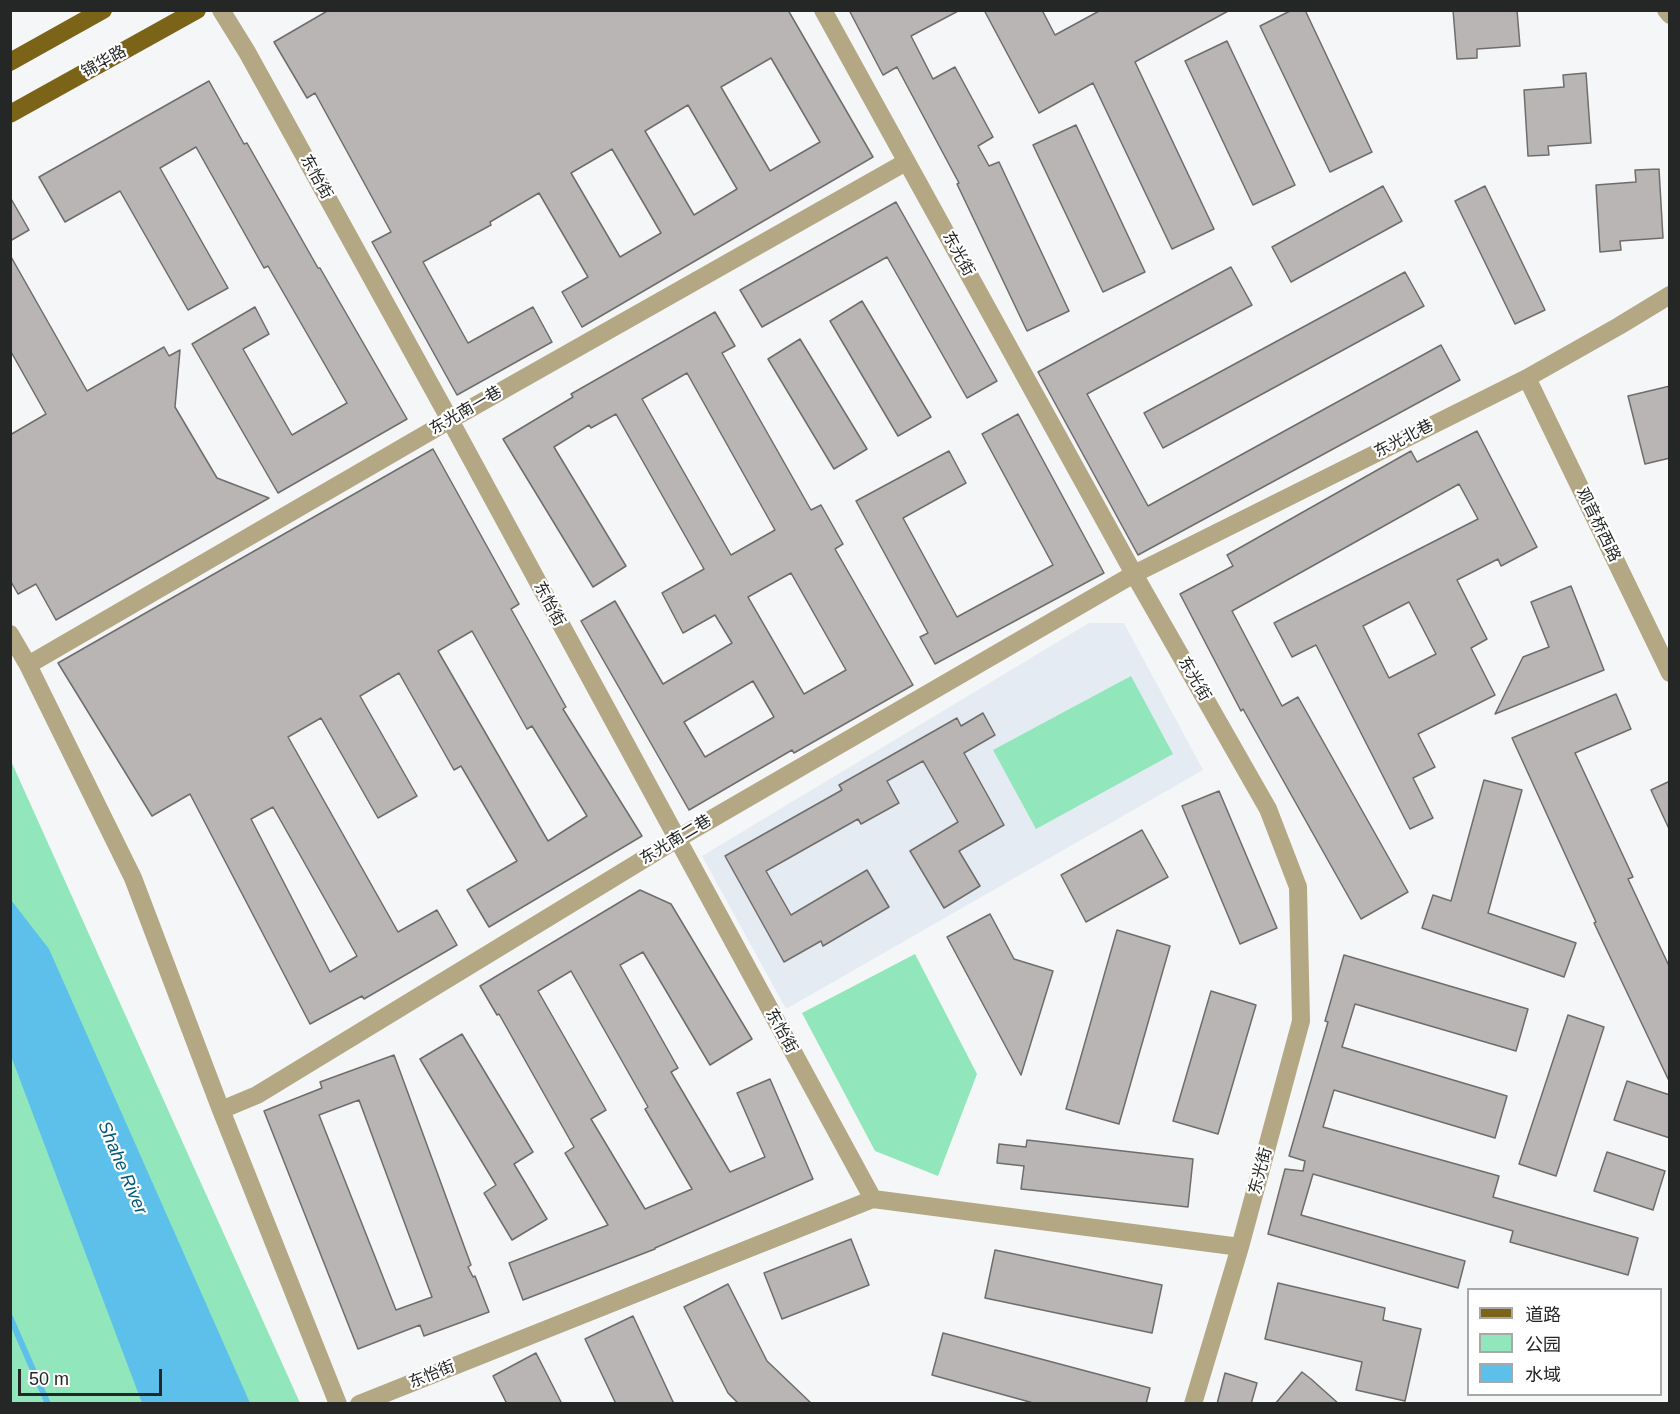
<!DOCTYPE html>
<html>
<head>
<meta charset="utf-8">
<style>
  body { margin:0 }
  #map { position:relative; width:1680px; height:1414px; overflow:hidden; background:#f5f6f8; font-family:Arial,"Noto Sans SC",sans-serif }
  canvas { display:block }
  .frame { position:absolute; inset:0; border:12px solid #252626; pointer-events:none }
  .legend { position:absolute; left:1467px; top:1288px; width:195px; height:108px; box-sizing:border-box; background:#fff; border:2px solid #a8a8a8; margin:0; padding:8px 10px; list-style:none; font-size:18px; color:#252626 }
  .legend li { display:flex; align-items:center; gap:12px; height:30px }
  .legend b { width:30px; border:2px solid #a8a8a8 }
  .scale { position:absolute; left:18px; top:1369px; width:144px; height:27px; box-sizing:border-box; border:3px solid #252626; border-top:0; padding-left:8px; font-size:18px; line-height:21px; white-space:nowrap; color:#252626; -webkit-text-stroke:4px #fff; paint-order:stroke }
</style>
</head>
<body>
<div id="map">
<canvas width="1680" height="1414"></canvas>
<div class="frame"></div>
<ul class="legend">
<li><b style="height:8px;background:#7b6418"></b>道路</li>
<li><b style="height:16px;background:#91e6bb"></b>公园</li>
<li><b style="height:16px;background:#5cc0eb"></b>水域</li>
</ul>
<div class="scale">50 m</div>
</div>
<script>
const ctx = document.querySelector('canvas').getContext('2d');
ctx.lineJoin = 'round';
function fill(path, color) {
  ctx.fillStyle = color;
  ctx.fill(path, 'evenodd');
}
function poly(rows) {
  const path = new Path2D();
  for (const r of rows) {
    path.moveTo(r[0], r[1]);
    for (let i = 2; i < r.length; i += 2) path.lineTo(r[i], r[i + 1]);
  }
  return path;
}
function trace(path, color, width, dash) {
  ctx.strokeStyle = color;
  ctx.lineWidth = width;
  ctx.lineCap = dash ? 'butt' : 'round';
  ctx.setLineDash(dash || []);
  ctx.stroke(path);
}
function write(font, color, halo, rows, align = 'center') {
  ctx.font = font + ' Arial,"Noto Sans SC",sans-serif';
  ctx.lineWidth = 4.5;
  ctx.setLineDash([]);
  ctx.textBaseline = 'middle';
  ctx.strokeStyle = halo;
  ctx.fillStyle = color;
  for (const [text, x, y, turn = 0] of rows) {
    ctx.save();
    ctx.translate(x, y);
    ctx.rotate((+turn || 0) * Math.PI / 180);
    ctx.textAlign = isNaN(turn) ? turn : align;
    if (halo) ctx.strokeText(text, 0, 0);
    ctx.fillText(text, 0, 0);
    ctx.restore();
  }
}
fill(poly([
  [1089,623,1124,623,1203,770,786,1009,702,856]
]), '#e5ebf3');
fill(poly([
  [1131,676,1173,754,1036,829,993,750],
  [11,761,300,1403,11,1403],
  [915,954,977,1074,938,1176,875,1151,802,1013]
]), '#91e6bb');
fill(poly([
  [11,900,49,949,250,1403,142,1403,11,1056]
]), '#5cc0eb');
trace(poly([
  [10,1317,48,1404]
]), '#5cc0eb', 6);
const building = poly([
  [329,10,788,10,873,157,582,327,562,292,588,277,539,193,490,222,491,225,423,262,468,343,533,307,552,342,457,395,372,242,391,232,315,93,307,98,274,42,329,10],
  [771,58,820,142,770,171,721,87,771,58],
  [688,105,737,189,694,215,645,131,688,105],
  [612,149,661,233,620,257,571,173,612,149],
  [849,10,960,10,911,36,933,79,955,67,993,137,978,146,989,166,999,162,1069,311,1027,331,957,184,959,183,897,67,883,75,849,10],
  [984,10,1042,10,1055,35,1101,10,1230,10,1135,62,1214,229,1172,249,1093,83,1039,113,984,10],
  [1292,10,1305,10,1372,152,1330,172,1260,26,1292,10],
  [1453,10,1517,10,1520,46,1477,49,1477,58,1457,59,1453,10],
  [1227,41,1295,185,1253,205,1185,61,1227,41],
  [1586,73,1591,143,1548,146,1549,155,1528,156,1524,90,1564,87,1563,75,1586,73],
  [209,81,244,144,247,143,318,268,320,268,407,419,278,493,192,344,255,307,269,334,243,349,292,435,347,403,268,266,264,268,196,147,160,168,228,288,188,310,120,191,65,222,39,177,209,81],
  [1076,125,1145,272,1103,292,1033,145,1076,125],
  [1659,169,1663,238,1620,241,1621,250,1600,252,1596,185,1636,182,1635,170,1659,169],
  [1383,186,1402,221,1291,282,1272,247,1383,186],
  [1485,186,1545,310,1515,324,1455,201,1485,186],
  [10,197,29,230,10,241,10,197],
  [896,202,997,381,967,398,887,257,762,327,740,290,896,202],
  [10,255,87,391,164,347,169,356,180,350,175,407,217,478,269,498,56,620,36,584,18,594,10,580,10,435,46,414,10,350,10,255],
  [1231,267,1252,305,1087,394,1148,506,1441,345,1460,380,1138,555,1038,372,1231,267],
  [1405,272,1424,306,1163,448,1144,413,1405,272],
  [862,301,931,417,898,436,830,321,862,301],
  [715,312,735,346,722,353,811,510,821,505,843,544,835,549,913,685,794,753,792,750,689,810,581,621,615,601,663,684,732,643,715,615,683,633,662,593,704,569,616,414,591,428,589,425,554,447,626,566,593,587,503,439,573,397,571,394,715,312],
  [687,373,775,530,731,555,642,399,687,373],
  [791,573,846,670,804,694,748,597,791,573],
  [753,681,774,717,705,757,684,722,753,681],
  [800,339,867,449,834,469,768,359,800,339],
  [1670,386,1670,458,1645,464,1628,396,1670,386],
  [1018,414,1104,573,935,664,920,637,928,633,856,501,949,451,966,483,903,518,957,617,1053,565,982,434,1018,414],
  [1477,431,1537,547,1501,566,1498,559,1457,580,1487,639,1471,648,1495,695,1418,734,1435,767,1413,778,1433,818,1410,829,1316,645,1292,657,1274,623,1478,519,1459,484,1232,611,1282,706,1298,697,1408,892,1361,919,1243,709,1241,711,1180,594,1233,566,1227,555,1411,451,1417,462,1477,431],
  [1409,602,1436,654,1389,678,1363,626,1409,602],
  [433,449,519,604,511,609,566,707,563,709,642,836,489,927,467,890,517,861,461,766,454,770,399,673,360,696,417,796,378,818,321,718,288,737,398,932,437,910,457,945,364,999,362,996,310,1024,190,794,152,816,58,663,433,449],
  [472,631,527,729,532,726,587,816,548,841,438,651,472,631],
  [273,807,357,956,330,972,251,819,273,807],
  [1571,586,1604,670,1495,714,1523,657,1549,647,1531,602,1571,586],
  [1616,694,1631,729,1575,753,1633,877,1628,879,1670,968,1670,1083,1594,923,1596,922,1512,738,1616,694],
  [983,713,995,735,964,753,1004,825,959,851,980,886,944,908,910,851,958,822,923,761,887,781,899,803,861,824,858,819,766,871,791,915,867,870,889,907,823,946,821,941,784,962,725,856,842,790,839,785,957,718,961,726,983,713],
  [1484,780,1522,790,1488,913,1576,943,1564,977,1422,928,1433,895,1451,901,1484,780],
  [1670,781,1670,831,1651,790,1670,781],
  [1219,791,1277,928,1240,944,1182,806,1219,791],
  [1142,830,1168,877,1086,922,1061,875,1142,830],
  [640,890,671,904,752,1039,710,1065,643,952,620,965,678,1068,671,1072,730,1172,765,1157,737,1093,770,1079,813,1179,655,1248,655,1249,523,1300,509,1263,608,1225,565,1153,574,1147,499,1014,497,1015,480,986,640,890],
  [571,971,648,1107,645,1109,692,1189,645,1209,591,1119,606,1110,538,991,571,971],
  [990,914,1014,959,1053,971,1021,1075,947,937,990,914],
  [1117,930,1170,946,1119,1124,1066,1109,1117,930],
  [1344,955,1528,1009,1516,1051,1355,1004,1342,1047,1507,1096,1495,1138,1334,1090,1323,1127,1499,1176,1493,1197,1638,1238,1628,1275,1510,1242,1513,1231,1313,1174,1301,1215,1465,1261,1458,1288,1268,1234,1285,1169,1303,1171,1305,1161,1289,1156,1328,1022,1325,1021,1344,955],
  [1211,991,1256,1005,1218,1134,1173,1121,1211,991],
  [1568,1015,1604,1027,1556,1176,1519,1164,1568,1015],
  [462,1034,533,1152,514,1164,547,1219,512,1240,484,1193,496,1185,420,1059,462,1034],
  [394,1055,471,1265,468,1267,473,1277,475,1276,489,1312,424,1336,420,1325,358,1349,264,1111,322,1088,320,1082,394,1055],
  [359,1100,432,1297,396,1310,319,1115,359,1100],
  [1627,1081,1670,1095,1670,1138,1614,1120,1627,1081],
  [1027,1140,1193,1159,1188,1207,1021,1189,1024,1166,997,1163,999,1144,1026,1147,1027,1140],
  [1607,1152,1665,1171,1653,1210,1594,1191,1607,1152],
  [851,1239,869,1285,782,1319,764,1273,851,1239],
  [995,1250,1162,1285,1152,1333,985,1298,995,1250],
  [1278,1283,1385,1308,1383,1320,1421,1329,1405,1401,1356,1390,1362,1362,1265,1339,1278,1283],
  [728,1284,767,1361,812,1404,739,1404,728,1393,684,1307,728,1284],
  [633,1316,674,1404,616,1404,585,1339,633,1316],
  [943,1333,1150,1388,1146,1404,1037,1404,932,1375,943,1333],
  [536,1353,562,1404,507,1404,493,1376,536,1353],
  [1302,1372,1311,1379,1339,1404,1275,1404,1302,1372],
  [1225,1373,1257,1383,1251,1404,1217,1404,1225,1373]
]);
fill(building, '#b8b5b4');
trace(building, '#6f6d6c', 1.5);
trace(poly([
  [221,10,247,52,450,420,873,1199],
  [823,10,1134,574,1268,809,1298,887,1301,1021,1240,1247,1193,1404],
  [1666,10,1670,15],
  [1527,378,1670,673],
  [10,634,28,665,133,878,221,1110,338,1404],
  [28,665,450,420,906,162],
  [221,1110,257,1095,677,839,1134,574,1527,378,1619,326,1670,295],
  [359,1404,873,1199,1240,1247]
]), '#b3a784', 18);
trace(poly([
  [10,62,103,10],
  [10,114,197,10]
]), '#7b6418', 18);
write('16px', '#252626', '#fff', [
  ["锦华路",104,62,-29],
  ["东怡街",316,177,61],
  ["东光街",958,254,61],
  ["东光南一巷",466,411,-30],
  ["东光北巷",1404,439,-27],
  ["观音桥西路",1598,525,64],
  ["东怡街",549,604,62],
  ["东光街",1194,679,60],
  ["东光南二巷",676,840,-31],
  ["东怡街",781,1031,61],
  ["东光街",1261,1171,-75],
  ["东怡街",432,1375,-22]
]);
write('italic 18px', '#005874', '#fff', [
  ["Shahe River",122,1168,67]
]);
</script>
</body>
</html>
